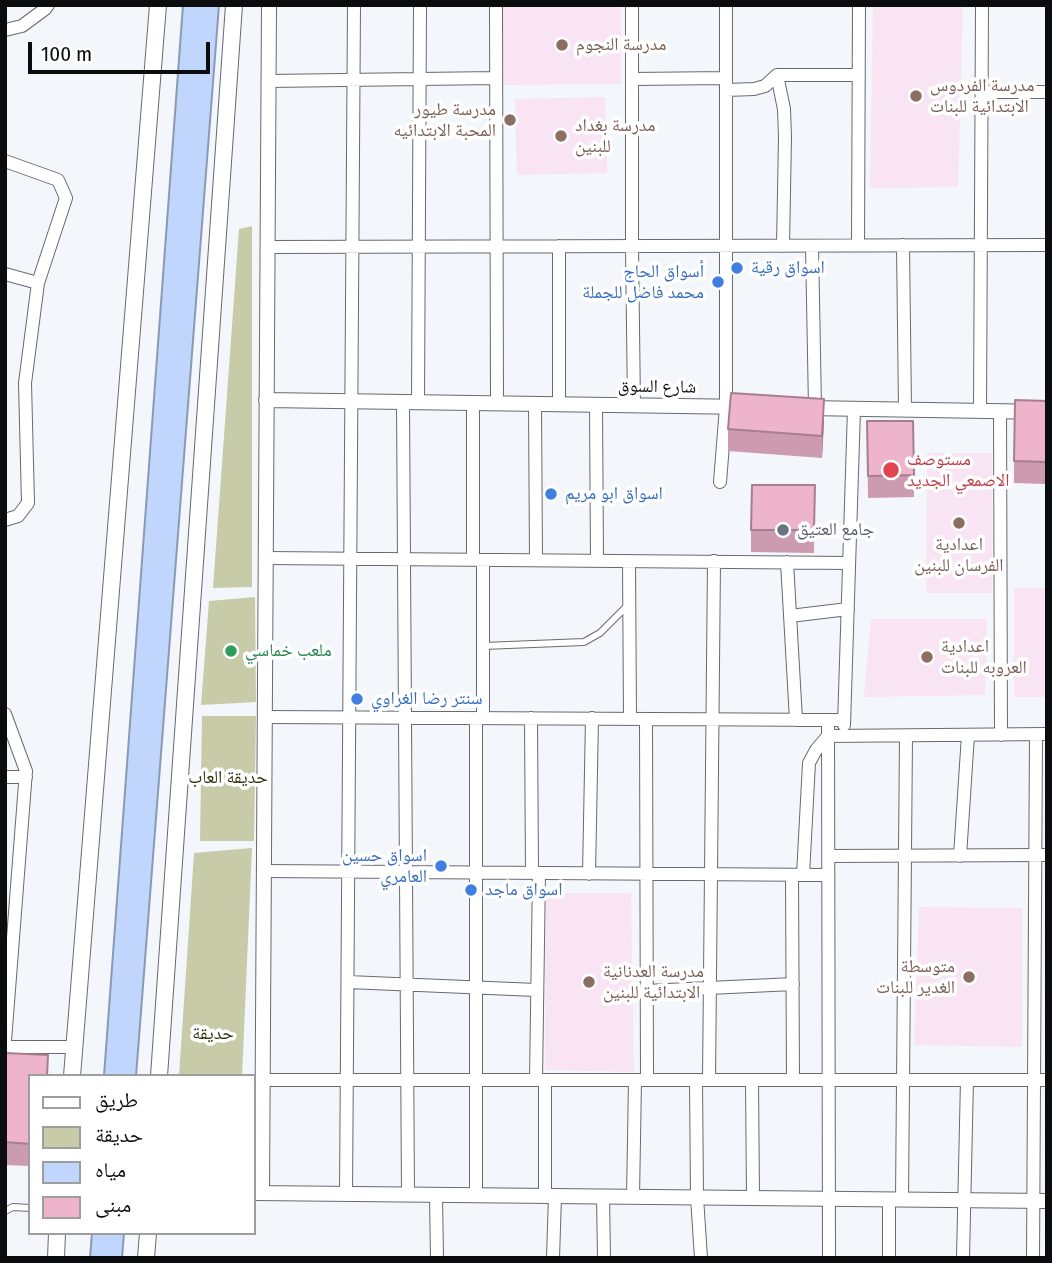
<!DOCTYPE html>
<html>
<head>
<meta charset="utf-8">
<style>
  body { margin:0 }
  #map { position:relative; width:1052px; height:1263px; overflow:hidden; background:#f3f6fa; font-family:"Fira Sans Condensed","Noto Naskh Arabic",sans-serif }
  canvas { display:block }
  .frame { position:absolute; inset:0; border:7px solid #0b0c0d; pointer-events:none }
  .legend { position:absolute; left:28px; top:1074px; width:228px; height:161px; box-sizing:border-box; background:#fff; border:2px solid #9d9e9e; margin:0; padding:9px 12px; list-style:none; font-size:21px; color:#0b0c0d }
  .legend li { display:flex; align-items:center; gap:14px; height:35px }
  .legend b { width:35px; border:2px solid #9d9e9e }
  .scale { position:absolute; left:28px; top:42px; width:182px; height:32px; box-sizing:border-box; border:4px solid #0b0c0d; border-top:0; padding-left:9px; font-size:21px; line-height:24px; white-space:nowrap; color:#0b0c0d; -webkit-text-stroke:5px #fff; paint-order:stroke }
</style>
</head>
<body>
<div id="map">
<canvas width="1052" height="1263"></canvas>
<div class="frame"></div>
<ul class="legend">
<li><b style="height:9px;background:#fff"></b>طريق</li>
<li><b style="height:19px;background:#c7cba8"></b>حديقة</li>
<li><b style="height:19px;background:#c1d6fc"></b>مياه</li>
<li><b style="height:19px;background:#edb4cc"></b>مبنى</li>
</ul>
<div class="scale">100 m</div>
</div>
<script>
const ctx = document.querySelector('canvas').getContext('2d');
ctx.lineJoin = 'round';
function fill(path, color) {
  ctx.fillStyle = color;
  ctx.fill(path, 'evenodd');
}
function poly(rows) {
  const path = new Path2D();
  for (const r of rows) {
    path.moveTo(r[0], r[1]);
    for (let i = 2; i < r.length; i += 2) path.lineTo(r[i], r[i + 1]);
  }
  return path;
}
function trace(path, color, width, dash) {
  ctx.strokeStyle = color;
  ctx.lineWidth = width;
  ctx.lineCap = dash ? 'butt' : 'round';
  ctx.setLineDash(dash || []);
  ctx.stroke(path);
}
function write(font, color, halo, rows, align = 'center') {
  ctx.font = font + ' "Fira Sans Condensed","Noto Naskh Arabic",sans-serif';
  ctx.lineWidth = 7;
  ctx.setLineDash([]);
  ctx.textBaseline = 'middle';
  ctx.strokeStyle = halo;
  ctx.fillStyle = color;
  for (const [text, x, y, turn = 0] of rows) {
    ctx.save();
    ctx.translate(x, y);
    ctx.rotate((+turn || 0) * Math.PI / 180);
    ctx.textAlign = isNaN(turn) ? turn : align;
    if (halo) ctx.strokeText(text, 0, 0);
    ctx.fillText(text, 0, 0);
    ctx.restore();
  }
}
fill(poly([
  [502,5,621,5,621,84,502,85],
  [873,5,963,5,958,187,870,188],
  [605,97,607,173,517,175,515,99],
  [927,453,992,453,992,593,926,593],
  [1014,588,1047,588,1047,697,1014,697],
  [871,619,987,619,985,695,864,697],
  [546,893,631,893,634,1072,545,1070],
  [919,907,1022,908,1022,1047,914,1045]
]), '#f9e4f3');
fill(poly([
  [252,226,252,587,213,588,239,229],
  [255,597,256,702,201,705,209,601],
  [202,716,256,716,254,841,200,841],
  [252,848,242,1076,179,1076,194,853]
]), '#c7cba8');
const water = poly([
  [183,5,219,5,136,1076,104,1076,183,5],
  [92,1233,124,1233,122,1258,90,1258,92,1233]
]);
fill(water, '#c1d6fc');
trace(water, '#8a99b4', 2);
const service = poly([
  [483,646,584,642,600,633,628,605],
  [5,1211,13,1207,30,1208]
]);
const minor = poly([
  [496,5,497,404],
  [632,5,632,246,634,406],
  [5,30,22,26,45,9,48,5],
  [777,75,784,109,785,137,783,246],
  [632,79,726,78],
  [268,81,496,78],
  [726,90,754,89,765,86,777,75,859,75],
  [981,92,1047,92],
  [5,161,58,180,66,198,38,283,25,383,28,503,18,516,5,520],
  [858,245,859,5],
  [903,245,905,410],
  [812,246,815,408],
  [267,247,1047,245],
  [5,274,38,283],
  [403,402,408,1195],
  [418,402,420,5],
  [473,403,473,560],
  [535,404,536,560],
  [559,404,559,246],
  [596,405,597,561],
  [980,411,982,5],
  [1000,411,1001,735],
  [720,482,726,407,726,5],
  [266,558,849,563],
  [629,561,630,719],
  [787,562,796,720],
  [790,616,848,609],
  [5,714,26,771,5,1041],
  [265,717,844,720],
  [483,718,483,560],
  [531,718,532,873],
  [646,719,647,1080],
  [828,720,829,1258],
  [844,725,854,409],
  [5,777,26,777],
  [828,856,1047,855],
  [960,856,968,735],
  [264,871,828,875],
  [589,874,592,718],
  [792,875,793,1080],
  [803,875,809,763,816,750,828,736,1047,734],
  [348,982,536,990],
  [646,991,793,984],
  [5,1047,74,1047],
  [263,1080,1047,1080],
  [536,1080,539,873],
  [545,1080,545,1196],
  [696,1080,697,1197,701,1258],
  [709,1080,714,561],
  [752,1080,753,1198],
  [346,1194,354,5],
  [436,1195,437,1258],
  [476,1195,476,718],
  [603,1196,604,1258],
  [633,1197,635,1081],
  [902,1199,906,736],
  [553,1258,555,1196],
  [889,1258,889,1199],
  [963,1258,967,1080],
  [1033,1258,1036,735]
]);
const tertiary = poly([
  [266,400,748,407],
  [807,408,1047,412],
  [255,1193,1047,1201],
  [262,1193,269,5]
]);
const secondary = poly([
  [72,1076,158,5],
  [159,1076,234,5],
  [56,1258,57,1233],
  [146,1258,148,1233]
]);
trace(service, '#676a6e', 8);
trace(minor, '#676a6e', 14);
trace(tertiary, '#676a6e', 16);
trace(secondary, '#676a6e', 18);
trace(service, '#fff', 6);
trace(minor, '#fff', 12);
trace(tertiary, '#fff', 14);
trace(secondary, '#fff', 16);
fill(poly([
  [1047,401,1047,484,1014,483,1014,461],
  [824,421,822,458,728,451,728,429],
  [867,421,914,475,914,497,868,498],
  [815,485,814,553,751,552,751,530],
  [5,1053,48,1076,30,1076,30,1166,5,1165]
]), '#cc9baf');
fill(poly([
  [824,399,824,421,822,458,822,436]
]), '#a67e8f');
const building = poly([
  [731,393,824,399,822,436,728,429,731,393],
  [1015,400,1047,401,1047,462,1014,461,1015,400],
  [867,421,913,421,914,475,868,476,867,421],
  [752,485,815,485,814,530,751,530,752,485],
  [5,1053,48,1055,47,1076,30,1076,30,1144,5,1142,5,1053]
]);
fill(building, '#edb4cc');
trace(building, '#a67e8f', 2);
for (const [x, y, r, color] of [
  [562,45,7,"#8d6e63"],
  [916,96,7,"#8d6e63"],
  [510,120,7,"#8d6e63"],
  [561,136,7,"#8d6e63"],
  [737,268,7,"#3f7fe0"],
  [718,282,7,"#3f7fe0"],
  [891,470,9,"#e0444e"],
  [551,494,7,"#3f7fe0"],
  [959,523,7,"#8d6e63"],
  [783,530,7,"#6b7280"],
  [231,651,7,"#2e9e5b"],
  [927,657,7,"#8d6e63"],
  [357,699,7,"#3f7fe0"],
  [441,866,7,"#3f7fe0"],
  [471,890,7,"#3f7fe0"],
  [969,977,7,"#8d6e63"],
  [589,982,7,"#8d6e63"]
]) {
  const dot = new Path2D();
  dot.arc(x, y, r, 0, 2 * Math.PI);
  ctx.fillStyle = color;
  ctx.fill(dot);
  trace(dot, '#fff', 2.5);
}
write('18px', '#785e54', '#fff', [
  ["مدرسة النجوم",576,45],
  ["مدرسة الفردوس",930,86],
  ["الابتدائية للبنات",930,107],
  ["مدرسة طيور",496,110,"right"],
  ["المحبة الابتدائيه",496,131,"right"],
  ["مدرسة بغداد",575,126],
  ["للبنين",575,147],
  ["اعدادية",959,545,"center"],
  ["الفرسان للبنين",959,566,"center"],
  ["اعدادية",941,647],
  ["العروبه للبنات",941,668],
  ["متوسطة",955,967,"right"],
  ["الغدير للبنات",955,988,"right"],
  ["مدرسة العدنانية",603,972],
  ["الابتدائية للبنين",603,993]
], 'left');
write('18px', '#366cbe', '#fff', [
  ["اسواق رقية",751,268],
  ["أسواق الحاج",704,272,"right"],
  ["محمد فاضل للجملة",704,293,"right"],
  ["اسواق ابو مريم",565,494],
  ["سنتر رضا الغراوي",371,699],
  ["اسواق حسين",427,856,"right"],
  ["العامري",427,877,"right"],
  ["اسواق ماجد",485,890]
], 'left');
write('18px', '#0b0c0d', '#fff', [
  ["شارع السوق",657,387,1]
]);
write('18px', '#be3a42', '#fff', [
  ["مستوصف",907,460],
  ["الاصمعي الجديد",907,481]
], 'left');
write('18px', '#5b616d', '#fff', [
  ["جامع العتيق",797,530]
], 'left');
write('18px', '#27864d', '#fff', [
  ["ملعب خماسي",245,651]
], 'left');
write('18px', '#2e3005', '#fff', [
  ["حديقة العاب",228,778],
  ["حديقة",213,1034]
]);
</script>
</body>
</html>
